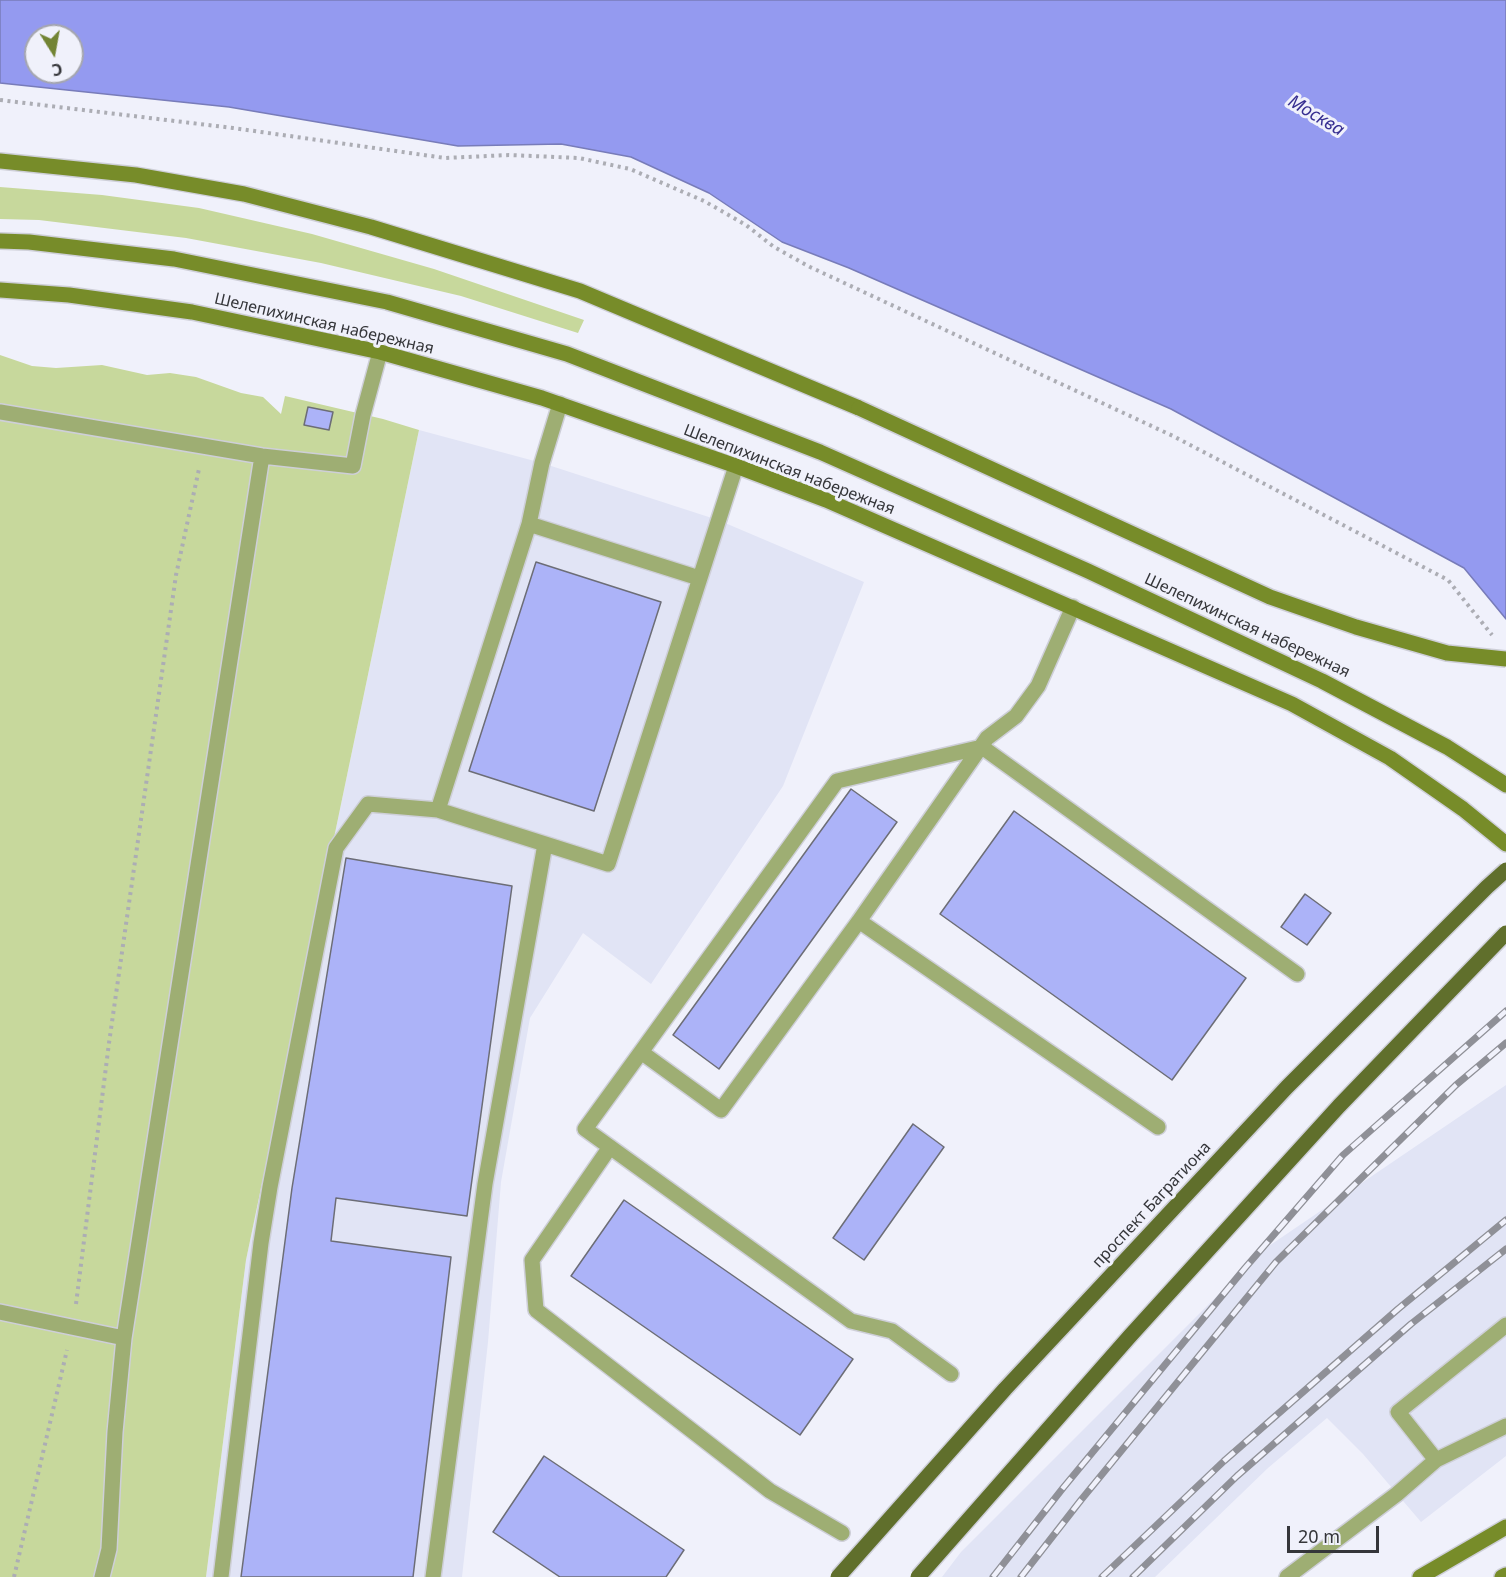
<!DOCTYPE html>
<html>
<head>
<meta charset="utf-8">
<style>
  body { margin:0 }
  #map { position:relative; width:1506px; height:1577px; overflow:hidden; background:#f0f1fb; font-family:"Noto Sans",sans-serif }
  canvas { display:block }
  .north { position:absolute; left:24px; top:24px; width:60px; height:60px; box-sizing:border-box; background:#f0f1fb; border:2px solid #a5a6ae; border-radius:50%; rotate:169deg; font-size:16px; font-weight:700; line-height:24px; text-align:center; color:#35363a }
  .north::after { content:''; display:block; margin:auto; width:21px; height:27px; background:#728434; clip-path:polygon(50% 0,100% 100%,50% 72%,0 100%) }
  .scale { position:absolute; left:1287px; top:1526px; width:92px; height:27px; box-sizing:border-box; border:3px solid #35363a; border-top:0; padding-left:8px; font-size:18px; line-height:21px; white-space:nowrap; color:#35363a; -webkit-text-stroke:4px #f0f1fb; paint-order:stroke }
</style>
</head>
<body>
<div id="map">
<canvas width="1506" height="1577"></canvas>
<div class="north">С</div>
<div class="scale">20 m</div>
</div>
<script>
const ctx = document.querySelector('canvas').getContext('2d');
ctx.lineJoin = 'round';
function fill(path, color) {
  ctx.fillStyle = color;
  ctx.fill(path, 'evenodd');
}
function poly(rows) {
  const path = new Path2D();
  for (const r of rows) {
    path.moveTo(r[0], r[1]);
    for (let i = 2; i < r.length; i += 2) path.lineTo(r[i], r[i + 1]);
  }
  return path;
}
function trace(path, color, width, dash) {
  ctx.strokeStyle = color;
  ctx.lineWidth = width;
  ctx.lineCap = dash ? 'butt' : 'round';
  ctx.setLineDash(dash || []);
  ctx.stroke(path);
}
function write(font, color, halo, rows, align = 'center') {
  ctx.font = font + ' "Noto Sans",sans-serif';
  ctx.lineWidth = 6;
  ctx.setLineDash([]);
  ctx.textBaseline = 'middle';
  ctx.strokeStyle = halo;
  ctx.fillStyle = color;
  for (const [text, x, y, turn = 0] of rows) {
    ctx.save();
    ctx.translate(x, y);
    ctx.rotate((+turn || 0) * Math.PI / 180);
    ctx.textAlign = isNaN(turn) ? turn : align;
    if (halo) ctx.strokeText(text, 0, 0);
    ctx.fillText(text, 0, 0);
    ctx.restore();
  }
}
fill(poly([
  [419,430,542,463,718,520,864,582,783,786,651,984,583,933,530,1018,501,1182,488,1342,462,1577,206,1577,246,1260],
  [1506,1085,1506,1456,1421,1522,1363,1454,1327,1418,1268,1468,1155,1577,942,1577,961,1552,1263,1250]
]), '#e1e4f5');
fill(poly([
  [0,187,102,195,199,208,312,234,434,269,584,320,578,333,461,296,321,263,186,238,39,220,0,219],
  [0,355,32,366,56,368,102,365,147,375,170,373,196,377,241,393,263,397,281,414,285,396,383,419,419,430,246,1260,206,1577,0,1577]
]), '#c7d89c');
const water = poly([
  [0,0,1506,0,1506,619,1464,568,1171,409,849,268,782,242,709,193,631,157,561,144,458,146,229,107,0,83,0,0],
  [36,36,72,36,72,72,36,72,36,36]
]);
fill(water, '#949af0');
trace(water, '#787cb9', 1.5);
const building = poly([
  [308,407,333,412,329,430,304,425,308,407],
  [536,562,661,602,594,811,469,771,536,562],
  [851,789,897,822,719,1069,673,1035,851,789],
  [1014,811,1246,978,1172,1080,940,914,1014,811],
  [346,858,512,886,467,1216,336,1198,331,1241,451,1257,413,1577,241,1577,292,1188,346,858],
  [1305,894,1331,913,1307,945,1281,927,1305,894],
  [913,1124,944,1147,864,1260,833,1238,913,1124],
  [624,1200,853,1359,800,1435,571,1276,624,1200],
  [544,1456,684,1550,666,1577,560,1577,493,1532,544,1456]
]);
fill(building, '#acb3f8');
trace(building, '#6c6d76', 1.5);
const lane = poly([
  [0,412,262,456,353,466,363,415,380,352],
  [529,524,542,463,560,404],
  [699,578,529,524,438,810,608,864,736,466],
  [1073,607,1038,686,1016,716,987,738,859,921,1158,1127],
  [859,921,721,1110,641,1052,585,1129,851,1321,892,1331,951,1374],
  [641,1052,837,781,982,747,1297,974],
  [610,1147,532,1260,536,1310,770,1491,842,1533],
  [0,1312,124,1338,262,456],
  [1436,1460,1398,1412,1506,1325],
  [102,1577,109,1549,115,1432,124,1338],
  [221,1577,261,1243,270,1187,336,848,368,804,438,810],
  [433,1577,485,1184,545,844],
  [1287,1577,1397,1494,1436,1460,1506,1426]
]);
const secondary = poly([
  [0,161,136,175,244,194,371,227,580,291,859,408],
  [0,241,29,242,174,259,387,302,567,354,820,452,1088,571,1322,681,1447,747,1506,785],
  [0,290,69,295,192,312,380,352,542,398,736,466,826,500,1292,704,1390,758,1463,809,1506,844],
  [1420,1577,1506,1527],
  [1502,1577,1506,1575]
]);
trace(lane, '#cecfd8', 18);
trace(secondary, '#cecfd8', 18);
trace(poly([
  [0,100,233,128,445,158,509,155,579,158,630,169,704,201,746,225,774,247,810,267,1173,436,1448,580,1492,635],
  [76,1304,109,1043,176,575,199,469],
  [14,1577,67,1350]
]), '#acadb4', 4, [3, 4.5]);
trace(lane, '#9eae73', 15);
trace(secondary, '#778c29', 15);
const rail = poly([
  [993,1577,1063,1488,1245,1268,1343,1155,1506,1011],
  [1021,1577,1081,1500,1276,1262,1456,1085,1506,1043],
  [1102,1577,1224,1461,1398,1309,1506,1220],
  [1133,1577,1237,1476,1411,1324,1506,1249]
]);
trace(rail, '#8f9097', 7);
trace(rail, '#f0f1fb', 4.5, [14]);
const secondaryBridge = poly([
  [859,408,1270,597,1356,627,1447,653,1506,659]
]);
const primaryBridge = poly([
  [838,1577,1005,1389,1287,1087,1487,887,1506,870],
  [918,1577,1130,1336,1339,1106,1506,933]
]);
trace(secondaryBridge, '#cecfd8', 18, []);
trace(primaryBridge, '#cecfd8', 18, []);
trace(secondaryBridge, '#778c29', 15);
trace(primaryBridge, '#606f2c', 15);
write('16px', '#35363a', '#f0f1fb', [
  ["Шелепихинская набережная",324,324,13],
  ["Шелепихинская набережная",789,470,21],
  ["Шелепихинская набережная",1247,626,25],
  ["проспект Багратиона",1152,1205,-47]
]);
write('italic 18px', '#372f91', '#f0f1fb', [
  ["Москва",1316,116,31]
]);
</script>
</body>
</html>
